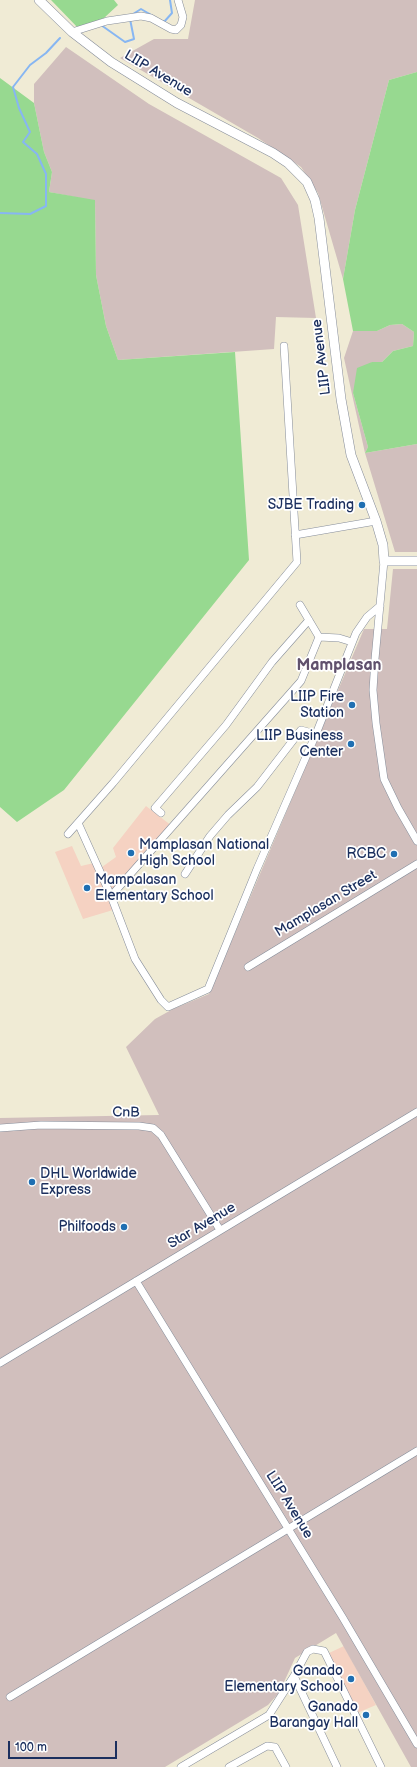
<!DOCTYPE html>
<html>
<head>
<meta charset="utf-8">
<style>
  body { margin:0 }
  #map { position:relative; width:417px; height:1767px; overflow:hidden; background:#f0ebd5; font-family:"Balsamiq Sans",sans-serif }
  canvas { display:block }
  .scale { position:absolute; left:8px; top:1741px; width:109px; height:18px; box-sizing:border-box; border:2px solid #1b2f5e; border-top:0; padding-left:5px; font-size:12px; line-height:14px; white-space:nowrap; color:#1b2f5e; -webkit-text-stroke:3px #fff; paint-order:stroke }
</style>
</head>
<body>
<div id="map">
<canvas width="417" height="1767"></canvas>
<div class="scale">100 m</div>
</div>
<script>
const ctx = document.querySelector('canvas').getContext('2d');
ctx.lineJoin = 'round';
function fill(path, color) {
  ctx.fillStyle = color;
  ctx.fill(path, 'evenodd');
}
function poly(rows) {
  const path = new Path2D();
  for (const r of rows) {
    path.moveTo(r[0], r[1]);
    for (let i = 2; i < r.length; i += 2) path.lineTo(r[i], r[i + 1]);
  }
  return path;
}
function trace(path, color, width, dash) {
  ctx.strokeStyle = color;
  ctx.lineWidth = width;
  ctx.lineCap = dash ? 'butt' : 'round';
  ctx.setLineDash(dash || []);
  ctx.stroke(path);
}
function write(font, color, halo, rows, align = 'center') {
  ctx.font = font + ' "Balsamiq Sans",sans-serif';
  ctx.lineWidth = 3.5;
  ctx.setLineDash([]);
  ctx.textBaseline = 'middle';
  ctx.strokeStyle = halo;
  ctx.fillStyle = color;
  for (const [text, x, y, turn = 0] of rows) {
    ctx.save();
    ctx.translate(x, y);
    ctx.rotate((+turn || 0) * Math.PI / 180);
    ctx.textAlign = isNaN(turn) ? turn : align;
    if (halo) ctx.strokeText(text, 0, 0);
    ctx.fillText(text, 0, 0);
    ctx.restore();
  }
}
fill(poly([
  [146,806,172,826,112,892,102,867,116,857,113,848],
  [72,846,81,866,94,863,113,910,83,919,55,852],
  [344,1646,376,1705,357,1713,329,1653]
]), '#f5d2c2');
fill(poly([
  [195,0,417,0,417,72,389,80,355,210,343,279,318,193,301,167,258,138,120,58,154,39,188,39],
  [66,47,149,104,281,178,298,205,316,318,276,317,274,349,118,360,106,326,96,275,95,201,49,192,52,172,44,152,34,103,34,84],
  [402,324,414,332,413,346,393,351,382,362,372,362,353,393,368,447,365,453,417,444,417,552,395,552,365,453,344,358,353,331,377,331,390,325],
  [393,569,417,569,417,1767,411,1767,336,1633,295,1658,279,1693,268,1705,165,1767,0,1767,0,1118,159,1115,126,1047,155,1019,173,1009,209,994,364,629,387,629]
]), '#d1bfbd');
fill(poly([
  [51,0,114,0,118,5,104,18,79,29],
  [417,72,417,444,365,453,368,447,353,393,357,368,372,362,382,362,393,351,413,346,414,332,402,324,390,325,377,331,353,331,343,279,355,210,389,80],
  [0,78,34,103,44,152,52,172,49,192,95,200,96,275,106,326,118,360,235,352,249,560,64,790,17,822,0,807]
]), '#97d990');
trace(poly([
  [133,14,141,9,153,16],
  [163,21,164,22,172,13,170,0],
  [101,25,125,42,134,39,130,19],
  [0,213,30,214,46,206,46,174,37,154,23,142,30,132,19,108,13,87,30,65,46,53,60,38]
]), '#87b6f2', 2);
const minor = poly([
  [72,32,107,21,141,16,151,18,171,29,176,30,181,25,183,17,178,0],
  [295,535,376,521],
  [384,561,375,659,373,690,376,723,384,779,398,808,417,841],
  [300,605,319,637],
  [319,637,339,638,352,642],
  [161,813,155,808,226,725,272,662,309,620],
  [78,823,111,896,135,959,161,1000,168,1007,208,989,257,869,316,734,356,633,367,617,380,606],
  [68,834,113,783,297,562,284,346],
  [185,874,210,836,228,815,257,787,301,730,316,734],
  [111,896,301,681,319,637],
  [248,967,417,864],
  [0,1128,41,1125,139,1126,153,1128,161,1135,220,1230],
  [136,1281,343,1618,417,1744],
  [0,1363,417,1112],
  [294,1676,337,1767],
  [10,1697,417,1451],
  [181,1767,269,1715,294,1676,307,1652,313,1649,324,1651,381,1767],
  [229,1767,267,1746,275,1747,286,1767]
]);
const tertiary = poly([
  [39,0,72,32,111,62,177,103,273,153,288,163,307,182,315,200,319,218,341,399,351,455,376,521,383,545,384,561,417,561]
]);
trace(minor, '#868d9a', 8);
trace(tertiary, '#868d9a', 10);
trace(minor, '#fff', 7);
trace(tertiary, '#fff', 9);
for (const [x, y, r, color] of [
  [362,505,4,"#1f6fb2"],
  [352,705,4,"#1f6fb2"],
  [351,744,4,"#1f6fb2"],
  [131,853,4,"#1f6fb2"],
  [394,854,4,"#1f6fb2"],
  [87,888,4,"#1f6fb2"],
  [32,1182,4,"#1f6fb2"],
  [124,1227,4,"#1f6fb2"],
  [351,1679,4,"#1f6fb2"],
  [366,1715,4,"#1f6fb2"]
]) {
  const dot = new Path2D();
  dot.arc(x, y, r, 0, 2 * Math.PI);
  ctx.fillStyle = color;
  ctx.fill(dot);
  trace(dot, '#fff', 1.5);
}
write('14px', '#1b2f5e', '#fff', [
  ["LIIP Avenue",158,74,31],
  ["LIIP Avenue",322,357,-97],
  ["Mamplasan Street",326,904,-31],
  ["CnB",126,1113,1],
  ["Star Avenue",202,1226,-31],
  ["LIIP Avenue",289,1505,58]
]);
write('14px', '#1b2f5e', '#fff', [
  ["SJBE Trading",354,505],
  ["LIIP Fire",344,697],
  ["Station",344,713],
  ["LIIP Business",343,736],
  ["Center",343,752],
  ["Mamplasan National",139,845,"left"],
  ["High School",139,861,"left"],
  ["RCBC",386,854],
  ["Mampalasan",95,880,"left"],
  ["Elementary School",95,896,"left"],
  ["DHL Worldwide",40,1174,"left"],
  ["Express",40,1190,"left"],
  ["Philfoods",116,1227],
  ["Ganado",343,1671],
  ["Elementary School",343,1687],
  ["Ganado",358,1707],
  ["Barangay Hall",358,1723]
], 'right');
write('bold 16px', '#60516d', '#fff', [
  ["Mamplasan",339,666]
]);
</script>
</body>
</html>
